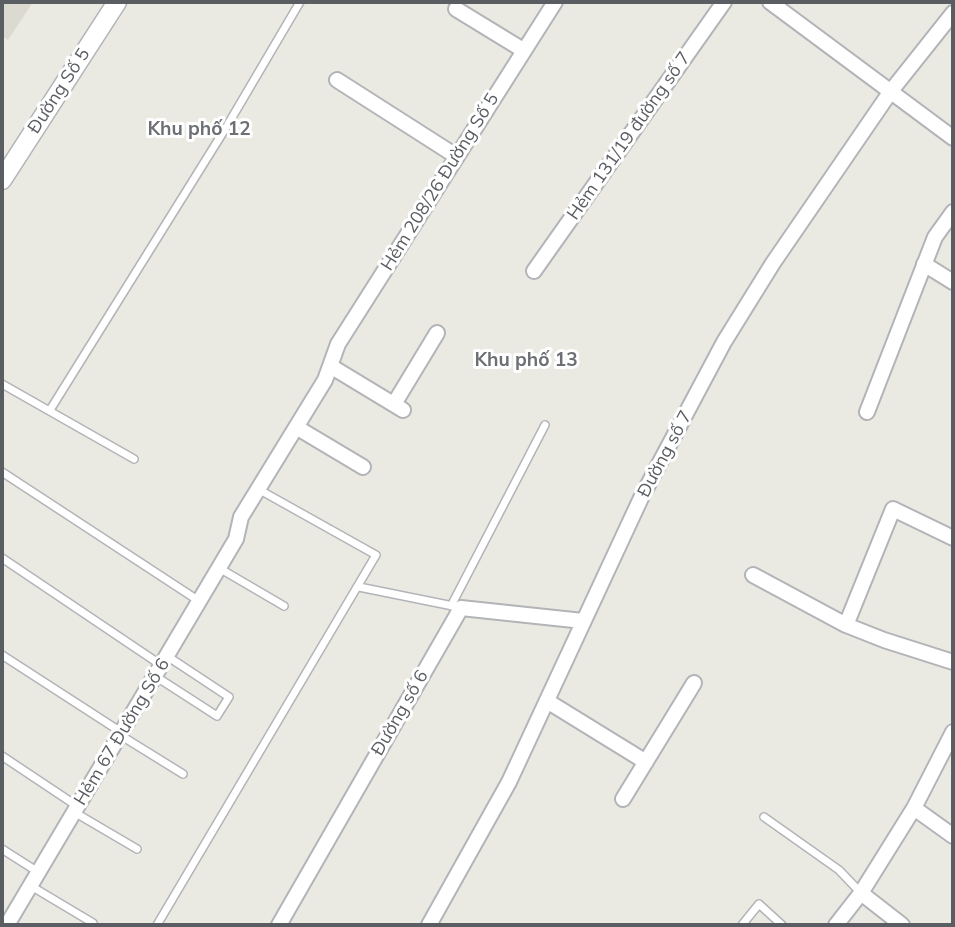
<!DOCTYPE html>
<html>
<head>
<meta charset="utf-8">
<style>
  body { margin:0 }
  #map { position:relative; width:955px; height:927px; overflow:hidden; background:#ebeae2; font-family:Mulish,sans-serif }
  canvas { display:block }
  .frame { position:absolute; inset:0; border:4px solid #5a5d61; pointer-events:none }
</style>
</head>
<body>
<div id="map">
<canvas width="955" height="927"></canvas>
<div class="frame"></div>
</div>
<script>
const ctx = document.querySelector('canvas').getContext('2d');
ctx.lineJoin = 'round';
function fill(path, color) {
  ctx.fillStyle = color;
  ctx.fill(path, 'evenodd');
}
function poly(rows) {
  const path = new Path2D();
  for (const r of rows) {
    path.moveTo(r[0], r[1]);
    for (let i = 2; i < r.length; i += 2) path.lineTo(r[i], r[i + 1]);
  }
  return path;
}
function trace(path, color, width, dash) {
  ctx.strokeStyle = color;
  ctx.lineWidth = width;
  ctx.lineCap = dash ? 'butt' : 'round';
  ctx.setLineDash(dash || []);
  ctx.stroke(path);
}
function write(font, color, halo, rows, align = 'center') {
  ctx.font = font + ' Mulish,sans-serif';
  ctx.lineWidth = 6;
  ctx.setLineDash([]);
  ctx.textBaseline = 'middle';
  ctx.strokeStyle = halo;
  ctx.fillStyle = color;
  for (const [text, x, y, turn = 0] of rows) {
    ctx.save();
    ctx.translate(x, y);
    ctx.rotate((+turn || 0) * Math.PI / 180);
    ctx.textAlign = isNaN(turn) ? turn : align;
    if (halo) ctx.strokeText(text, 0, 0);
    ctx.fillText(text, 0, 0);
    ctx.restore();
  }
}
fill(poly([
  [2,2,33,2,8,40,2,36]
]), '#dbd9d0');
const service = poly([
  [2,384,134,459],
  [50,410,227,126,300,2],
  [2,472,199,601],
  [2,558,161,665],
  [219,568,284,606],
  [359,587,453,606],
  [451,606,545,425],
  [2,655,121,732],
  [155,676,217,716,229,697,167,656],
  [120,735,183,774],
  [2,756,77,806],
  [74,812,137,849],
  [764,817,839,870,861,893],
  [2,849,38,872],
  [31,886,93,923],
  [157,925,376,555,258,489],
  [742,925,759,904,782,925]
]);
const minor = poly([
  [770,2,953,138],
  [456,9,523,50],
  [337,80,456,156],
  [924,264,953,282],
  [534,271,724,2],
  [332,367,403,410],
  [394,404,437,333],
  [867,412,935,237,953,212],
  [296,427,363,467],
  [753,575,846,625,884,640,953,662],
  [846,625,893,509,953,538],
  [547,701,646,762],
  [623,799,694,683],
  [914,808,953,836],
  [861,893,902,925],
  [7,925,236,539,241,517,325,380,338,344,555,2],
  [279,925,461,608,583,621],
  [429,925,509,782,641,498,724,342,773,263,891,91,953,13],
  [836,925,861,893,914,808,953,732]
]);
const tertiary = poly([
  [2,180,117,2]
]);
trace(service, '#b2b4b8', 10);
trace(minor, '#b2b4b8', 18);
trace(tertiary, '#b2b4b8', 21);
trace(service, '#fff', 7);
trace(minor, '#fff', 14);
trace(tertiary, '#fff', 18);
write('18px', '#5a5d61', '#fff', [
  ["Đường Số 5",59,91,-57],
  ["Hẻm 131/19 đường số 7",629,136,-55],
  ["Hẻm 208/26 Đường Số 5",440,182,-58],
  ["Đường số 7",665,454,-62],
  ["Đường số 6",400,713,-60],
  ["Hẻm 67 Đường Số 6",122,732,-59]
]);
write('bold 19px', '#6c6f73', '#fff', [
  ["Khu phố 12",199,129],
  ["Khu phố 13",526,360]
]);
</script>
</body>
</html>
